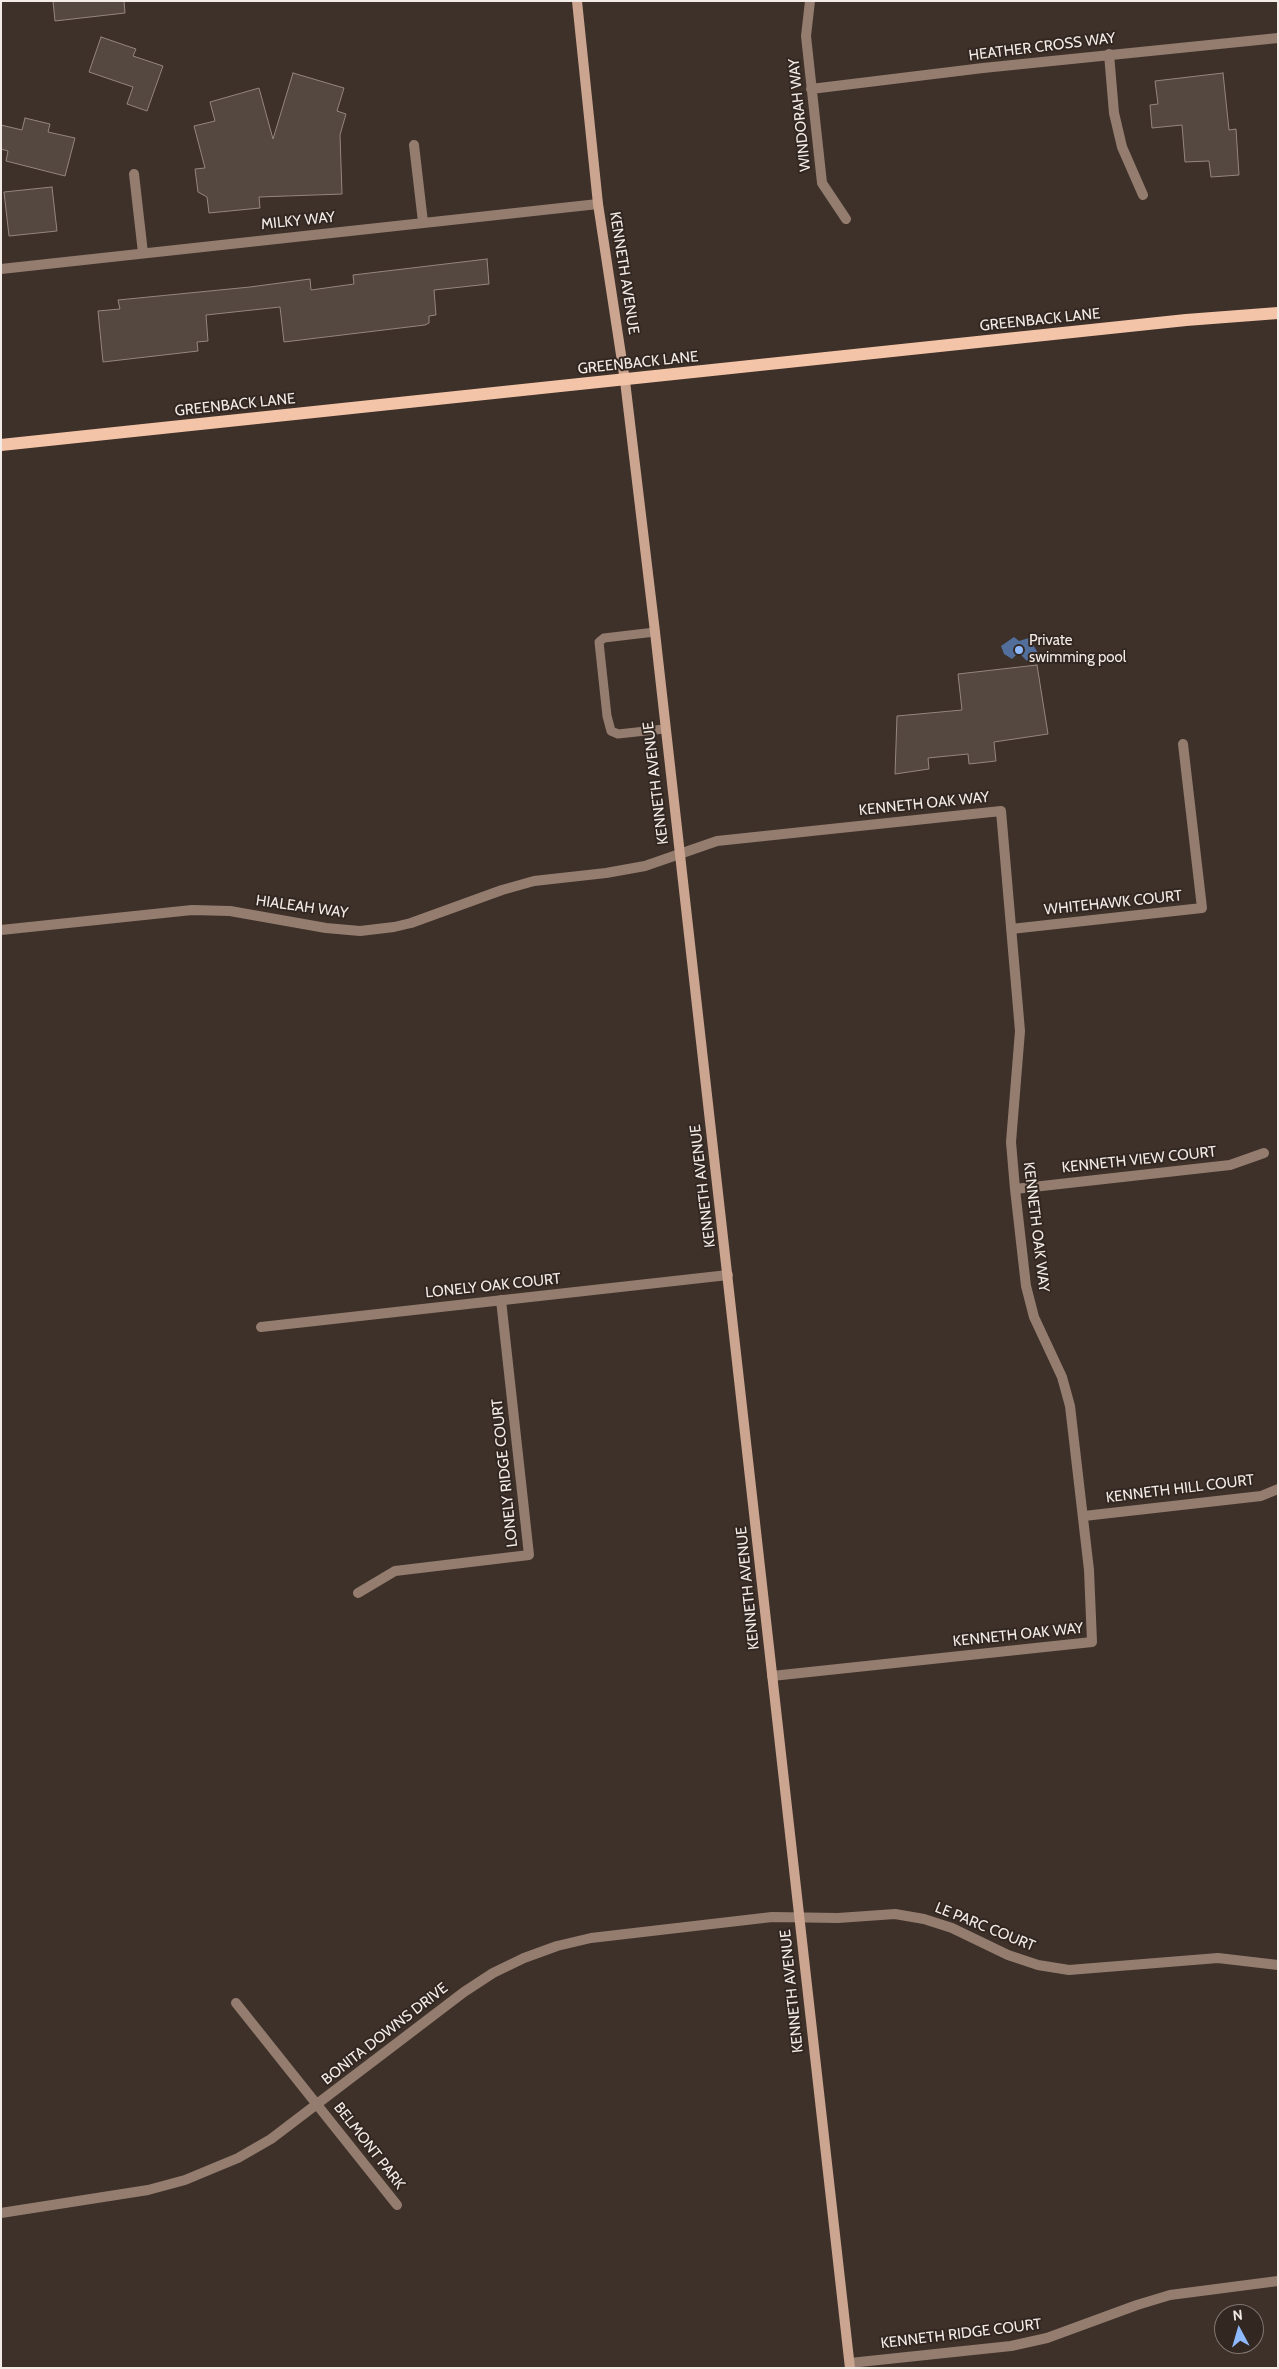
<!DOCTYPE html>
<html>
<head>
<meta charset="utf-8">
<style>
  body { margin:0 }
  #map { position:relative; width:1279px; height:2369px; overflow:hidden; background:#3e312a; font-family:Cabin,sans-serif }
  canvas { display:block }
  .frame { position:absolute; inset:0; border:2px solid #f3ebe6; pointer-events:none }
  .north { position:absolute; left:1214px; top:2304px; width:50px; height:50px; box-sizing:border-box; background:#332721; border:1px solid #807570; border-radius:50%; rotate:354deg; font-size:14px; font-weight:700; line-height:20px; text-align:center; color:#f3ebe6 }
  .north::after { content:''; display:block; margin:auto; width:18px; height:22px; background:#8eb9fc; clip-path:polygon(50% 0,100% 100%,50% 72%,0 100%) }
</style>
</head>
<body>
<div id="map">
<canvas width="1279" height="2369"></canvas>
<div class="frame"></div>
<div class="north">N</div>
</div>
<script>
const ctx = document.querySelector('canvas').getContext('2d');
ctx.lineJoin = 'round';
function fill(path, color) {
  ctx.fillStyle = color;
  ctx.fill(path, 'evenodd');
}
function poly(rows) {
  const path = new Path2D();
  for (const r of rows) {
    path.moveTo(r[0], r[1]);
    for (let i = 2; i < r.length; i += 2) path.lineTo(r[i], r[i + 1]);
  }
  return path;
}
function trace(path, color, width, dash) {
  ctx.strokeStyle = color;
  ctx.lineWidth = width;
  ctx.lineCap = dash ? 'butt' : 'round';
  ctx.setLineDash(dash || []);
  ctx.stroke(path);
}
function write(font, color, halo, rows, align = 'center') {
  ctx.font = font + ' Cabin,sans-serif';
  ctx.lineWidth = 4;
  ctx.setLineDash([]);
  ctx.textBaseline = 'middle';
  ctx.strokeStyle = halo;
  ctx.fillStyle = color;
  for (const [text, x, y, turn = 0] of rows) {
    ctx.save();
    ctx.translate(x, y);
    ctx.rotate((+turn || 0) * Math.PI / 180);
    ctx.textAlign = isNaN(turn) ? turn : align;
    if (halo) ctx.strokeText(text, 0, 0);
    ctx.fillText(text, 0, 0);
    ctx.restore();
  }
}
fill(poly([
  [1014,637,1019,641,1029,638,1038,653,1035,656,1027,661,1021,655,1017,654,1012,659,1004,654,1001,646]
]), '#526f9c');
const building = poly([
  [53,1,124,1,125,13,55,21,53,1],
  [101,37,136,49,133,56,163,66,147,111,127,104,133,87,89,72,101,37],
  [293,73,344,88,337,111,346,114,340,135,342,194,259,197,260,208,209,213,207,197,198,192,195,169,205,168,194,126,215,121,210,102,259,88,273,139,293,73],
  [1223,73,1229,130,1236,129,1239,175,1211,177,1209,161,1185,162,1182,125,1152,128,1150,105,1158,104,1155,81,1223,73],
  [25,118,50,124,48,132,75,138,65,176,6,161,8,151,1,149,1,125,22,130,25,118],
  [52,187,57,231,9,236,4,192,52,187],
  [487,259,489,284,434,290,436,315,429,316,429,323,425,325,284,342,280,307,206,315,208,341,197,342,198,351,103,362,98,311,120,309,118,300,250,287,310,279,311,290,354,284,353,275,487,259],
  [1037,665,1048,734,994,742,996,761,969,764,968,754,928,758,929,769,895,774,897,716,962,710,958,674,1037,665]
]);
fill(building, '#554841');
trace(building, '#95867e', 1);
trace(poly([
  [655,632,604,638,599,642,607,716,611,731,618,734,664,729]
]), '#947d6f', 9);
trace(poly([
  [810,1,806,36,822,183,846,219],
  [1109,54,1114,113,1122,147,1143,195],
  [811,89,983,68,1278,38],
  [414,145,423,222],
  [134,174,143,253],
  [1,269,598,204],
  [1011,929,1202,908,1183,744],
  [1,930,192,910,230,911,326,928,360,931,394,927,411,923,502,890,534,881,606,873,645,866,717,841,1001,811,1020,1031,1011,1142,1015,1189,1026,1286,1034,1317,1062,1377,1070,1406,1089,1570,1092,1642,772,1676],
  [1015,1189,1230,1165,1264,1153],
  [261,1327,728,1275],
  [1084,1516,1261,1496,1278,1489],
  [358,1593,395,1571,529,1555,501,1300],
  [236,2003,397,2205],
  [1,2213,148,2190,185,2180,238,2158,271,2139,464,1992,493,1973,524,1958,557,1946,591,1938,772,1917,838,1918,895,1914,924,1919,952,1928,1008,1955,1038,1965,1069,1970,1218,1958,1278,1965],
  [850,2363,1011,2346,1047,2338,1137,2305,1170,2295,1278,2281]
]), '#947d6f', 10);
trace(poly([
  [577,1,598,204,625,381,655,632,850,2368]
]), '#cba58f', 10);
trace(poly([
  [1,445,1186,320,1278,313]
]), '#f4c4a8', 12);
for (const [x, y, r, color] of [
  [1019,650,5,"#8eb9fc"]
]) {
  const dot = new Path2D();
  dot.arc(x, y, r, 0, 2 * Math.PI);
  ctx.fillStyle = color;
  ctx.fill(dot);
  trace(dot, '#332721', 2);
}
write('15px', '#f3ebe6', '#332721', [
  ["HEATHER CROSS WAY",1042,47,-7],
  ["WINDORAH WAY",800,115,-96],
  ["MILKY WAY",298,221,-6],
  ["KENNETH AVENUE",624,273,81],
  ["GREENBACK LANE",1040,320,-6],
  ["GREENBACK LANE",638,363,-6],
  ["GREENBACK LANE",235,405,-6],
  ["KENNETH AVENUE",656,783,-97],
  ["KENNETH OAK WAY",924,804,-6],
  ["WHITEHAWK COURT",1113,903,-6],
  ["HIALEAH WAY",302,907,8],
  ["KENNETH VIEW COURT",1139,1160,-6],
  ["KENNETH AVENUE",703,1186,-97],
  ["KENNETH OAK WAY",1036,1227,83],
  ["LONELY OAK COURT",493,1286,-6],
  ["LONELY RIDGE COURT",505,1473,-96],
  ["KENNETH HILL COURT",1180,1489,-7],
  ["KENNETH AVENUE",748,1588,-96],
  ["KENNETH OAK WAY",1018,1635,-6],
  ["LE PARC COURT",985,1927,22],
  ["KENNETH AVENUE",792,1991,-96],
  ["BONITA DOWNS DRIVE",385,2034,-38],
  ["BELMONT PARK",369,2146,52],
  ["KENNETH RIDGE COURT",961,2334,-7]
]);
write('15px', '#f3ebe6', '#332721', [
  ["Private",1029,641],
  ["swimming pool",1029,658]
], 'left');
</script>
</body>
</html>
